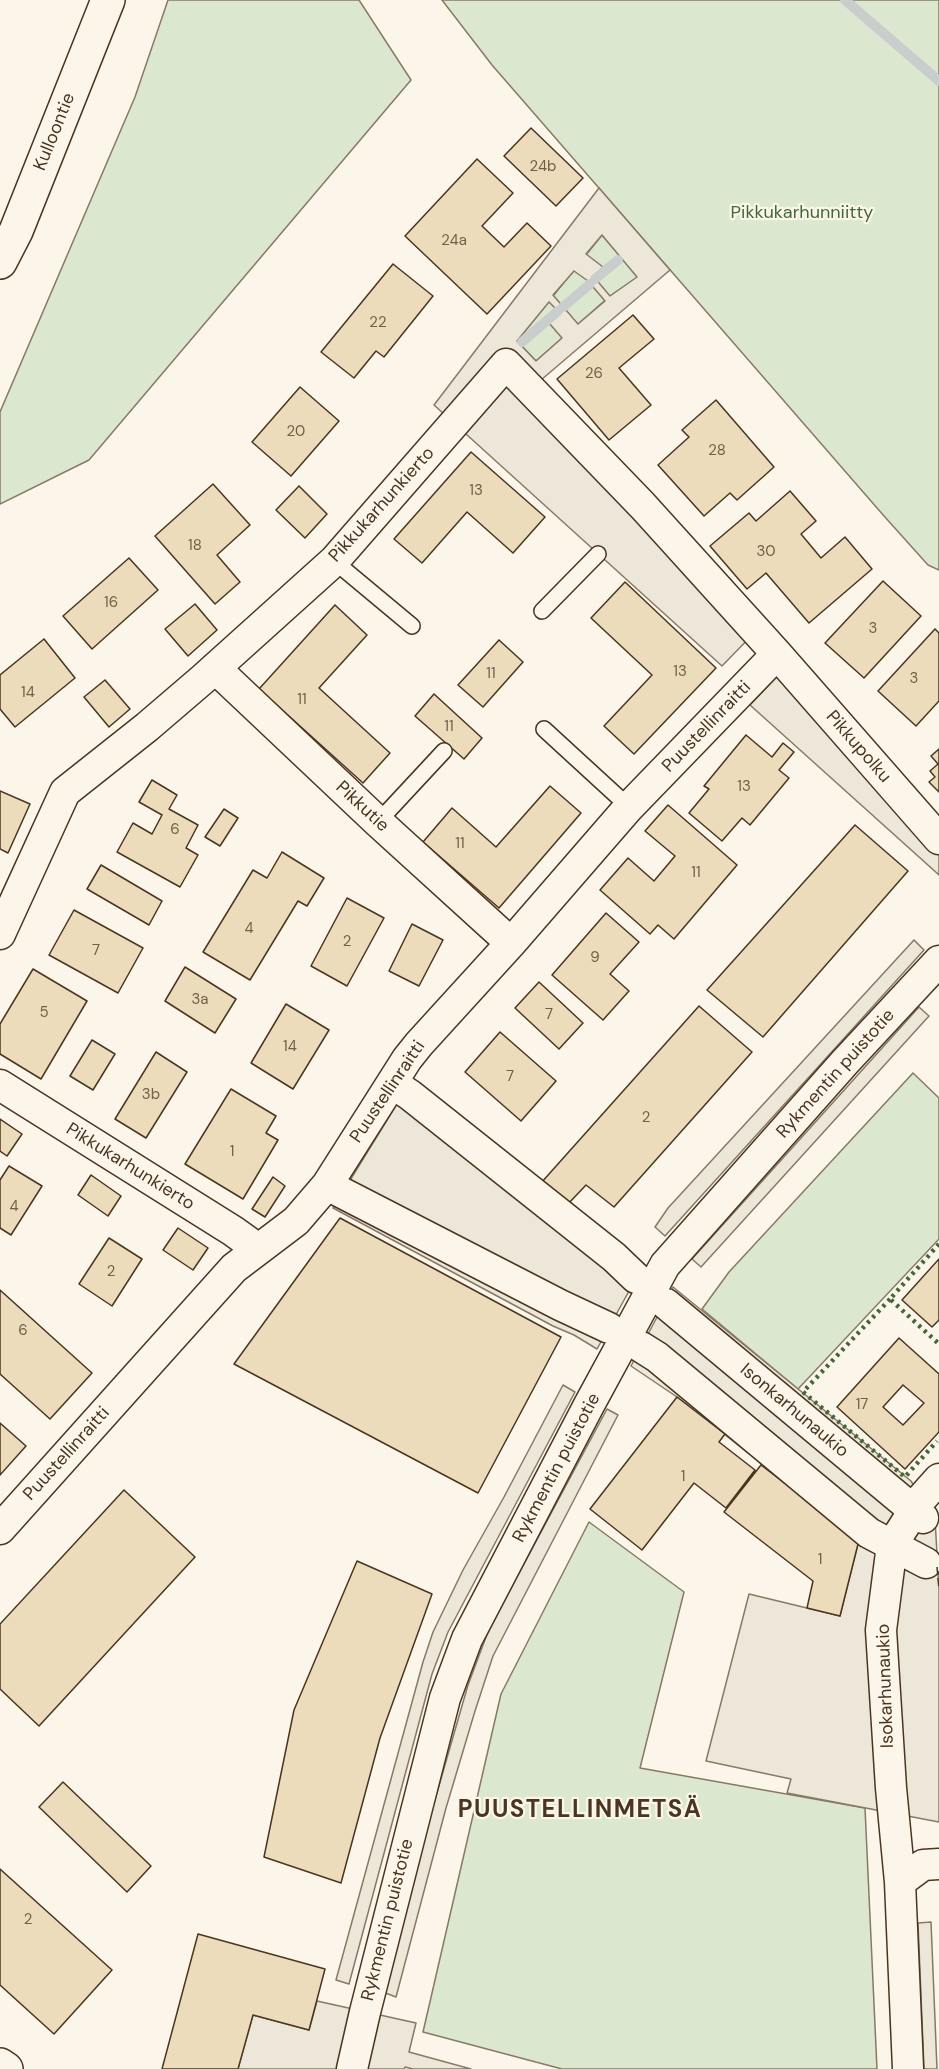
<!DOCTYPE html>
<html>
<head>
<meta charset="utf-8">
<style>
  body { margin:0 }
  canvas { display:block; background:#fbf6e9 }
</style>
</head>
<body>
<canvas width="939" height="2069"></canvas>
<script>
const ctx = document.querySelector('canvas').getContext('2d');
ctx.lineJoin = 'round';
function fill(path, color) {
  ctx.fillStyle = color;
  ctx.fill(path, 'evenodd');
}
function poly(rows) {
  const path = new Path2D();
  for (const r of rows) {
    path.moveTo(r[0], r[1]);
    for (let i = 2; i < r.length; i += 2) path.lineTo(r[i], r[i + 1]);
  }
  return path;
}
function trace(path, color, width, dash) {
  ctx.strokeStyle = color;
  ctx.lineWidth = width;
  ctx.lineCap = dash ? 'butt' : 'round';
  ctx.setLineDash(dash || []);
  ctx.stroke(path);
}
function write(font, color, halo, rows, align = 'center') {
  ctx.font = font + ' "DM Sans",sans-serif';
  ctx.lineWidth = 4.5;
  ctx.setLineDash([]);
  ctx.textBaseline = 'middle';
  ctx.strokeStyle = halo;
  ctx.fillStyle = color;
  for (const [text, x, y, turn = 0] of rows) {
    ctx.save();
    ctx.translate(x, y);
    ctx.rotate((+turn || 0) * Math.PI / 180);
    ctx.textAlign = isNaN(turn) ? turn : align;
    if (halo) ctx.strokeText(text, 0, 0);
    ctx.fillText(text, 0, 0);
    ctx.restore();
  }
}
const green = poly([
  [168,0,359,0,411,80,89,460,0,504,0,412,135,97,168,0],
  [442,0,939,0,939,570,928,565,884,516,492,65,442,0],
  [602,235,638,277,610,296,536,361,517,341,602,235],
  [913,1073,939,1098,939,1239,798,1389,702,1309,729,1272,913,1073],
  [589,1522,684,1592,640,1768,865,1808,877,2069,562,2069,423,2032,501,1694,589,1522]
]);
fill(green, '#dce7d0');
trace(green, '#887966', 1.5);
const parking = poly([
  [599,188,670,270,541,380,756,631,722,666,434,405,599,188],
  [602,235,637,277,610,296,594,277,603,267,586,254,602,235],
  [574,271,588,281,605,301,578,324,553,295,574,271],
  [549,302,560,313,549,323,562,338,536,361,517,341,549,302],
  [787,666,939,830,939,875,750,705,787,666],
  [914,940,924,950,665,1236,655,1227,668,1208,914,940],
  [919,1007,929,1016,701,1267,692,1259,919,1007],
  [411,1081,644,1264,597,1349,574,1335,553,1326,333,1208,411,1081],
  [673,1287,911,1481,935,1519,939,1589,939,1822,787,1793,791,1779,706,1761,749,1594,840,1616,859,1540,677,1397,631,1366,673,1287],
  [563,1385,575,1392,448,1632,432,1674,349,1984,336,1980,423,1662,433,1632,463,1570,504,1497,563,1385],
  [607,1409,618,1415,493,1656,475,1711,446,1808,396,1997,383,1992,417,1862,468,1685,489,1629,607,1409],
  [931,1922,937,2069,924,2069,918,1923,931,1922],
  [317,2001,416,2023,409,2052,471,2069,413,2069,405,2067,404,2069,238,2069,253,2015,309,2030,317,2001]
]);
fill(parking, '#ede7d9');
trace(parking, '#887966', 1.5);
trace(poly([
  [845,0,939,81],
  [595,279,618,260],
  [563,307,590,284],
  [522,342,558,311]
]), '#c9cecd', 10);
const building = poly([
  [531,128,583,178,556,206,504,156,531,128],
  [477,159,513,193,482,226,504,247,527,223,551,246,487,314,405,236,477,159],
  [393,264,433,296,384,357,376,351,354,378,321,352,393,264],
  [633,315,654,339,619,368,651,405,609,440,557,379,633,315],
  [300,387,339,421,291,476,252,442,300,387],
  [716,400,774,467,737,500,730,493,704,516,658,465,689,437,682,430,716,400],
  [471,452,545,517,513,553,467,512,422,563,394,539,471,452],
  [213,484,250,525,217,555,240,582,215,604,155,536,213,484],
  [299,486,327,514,305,538,276,510,299,486],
  [790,491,816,521,801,534,821,558,845,537,872,569,809,623,766,573,747,589,710,546,749,513,756,521,790,491],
  [129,558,158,590,92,649,63,616,129,558],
  [883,581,921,616,864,678,825,643,883,581],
  [625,582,716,668,634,754,604,726,652,675,591,618,625,582],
  [195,604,217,630,188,656,165,629,195,604],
  [335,605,367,635,319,688,390,753,363,783,259,689,335,605],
  [935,629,939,633,939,701,916,726,878,691,935,629],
  [44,639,75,678,15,727,0,709,0,675,44,639],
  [499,640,523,662,483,707,458,685,499,640],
  [105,680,130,709,109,727,84,697,105,680],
  [434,694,482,738,464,759,415,716,434,694],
  [746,735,772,757,783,743,794,752,779,770,789,778,750,825,742,818,722,841,689,813,709,789,704,786,746,735],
  [939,749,939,792,929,782,935,777,930,771,938,764,931,756,939,749],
  [152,780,177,795,169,809,198,825,186,848,198,855,180,887,117,852,133,823,152,834,162,815,139,802,152,780],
  [550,786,581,813,499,908,423,842,452,808,496,847,550,786],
  [0,791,30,804,8,853,0,849,0,791],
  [668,805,737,865,674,939,658,925,650,934,600,890,628,858,654,881,675,856,645,831,668,805],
  [224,809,238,818,220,846,205,837,224,809],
  [855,825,908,871,763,1037,707,990,855,825],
  [282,852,324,878,307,906,298,901,250,980,203,952,253,870,267,878,282,852],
  [101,865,162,901,149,925,87,889,101,865],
  [347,898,384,918,347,986,311,966,347,898],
  [74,910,143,948,118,993,49,955,74,910],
  [606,913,639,942,610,974,629,991,603,1020,552,975,606,913],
  [412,924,443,940,419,986,389,971,412,924],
  [185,967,236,999,215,1033,165,1001,185,967],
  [33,969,87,1001,41,1079,0,1054,0,1024,33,969],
  [539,982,583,1023,559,1049,515,1008,539,982],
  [286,1004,329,1030,293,1089,251,1063,286,1004],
  [699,1006,752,1052,614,1207,586,1185,568,1204,541,1183,699,1006],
  [500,1032,556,1081,521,1121,465,1072,500,1032],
  [92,1040,115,1054,93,1090,70,1076,92,1040],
  [156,1052,187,1072,146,1138,115,1119,156,1052],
  [231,1089,276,1116,266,1133,278,1140,243,1199,185,1164,231,1089],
  [0,1119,22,1134,7,1156,0,1151,0,1119],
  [9,1166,42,1186,11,1235,0,1228,0,1180,9,1166],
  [91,1175,121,1196,108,1216,78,1195,91,1175],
  [273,1177,285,1186,265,1217,252,1209,273,1177],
  [340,1218,561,1337,478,1493,234,1364,340,1218],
  [178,1228,208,1248,193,1270,163,1250,178,1228],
  [109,1238,142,1259,112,1306,79,1284,109,1238],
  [939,1259,939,1320,932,1327,902,1300,939,1259],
  [0,1290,92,1373,50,1419,0,1374,0,1290],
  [899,1338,939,1374,939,1432,905,1469,837,1407,899,1338],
  [903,1385,924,1403,903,1425,883,1407,903,1385],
  [677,1397,725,1434,719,1442,755,1470,726,1508,694,1483,642,1550,590,1509,677,1397],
  [0,1423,26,1446,0,1475,0,1423],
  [761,1465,859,1540,840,1616,807,1608,813,1581,724,1512,761,1465],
  [124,1490,195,1557,39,1726,0,1689,0,1624,124,1490],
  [357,1561,432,1594,380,1738,341,1883,264,1857,294,1710,357,1561],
  [63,1782,151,1866,127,1892,39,1807,63,1782],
  [0,1869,112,1970,54,2034,0,1985,0,1869],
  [198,1934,325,1969,309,2030,253,2015,238,2069,162,2069,198,1934]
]);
fill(building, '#ecdcbc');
trace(building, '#4a3520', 1.5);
const lane = poly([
  [334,561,412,626],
  [542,611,598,554],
  [544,729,629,807],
  [378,822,444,751]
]);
const street = poly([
  [215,668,378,822,511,943],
  [0,934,65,792,147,727,203,679,334,561,506,364,643,506,777,654,939,839],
  [392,1083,410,1095,614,1257,636,1278],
  [0,1085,233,1231,258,1249],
  [327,1185,560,1305,609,1328],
  [666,1304,923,1518],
  [641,1347,657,1357,869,1533,926,1563],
  [0,1529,234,1268,296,1221,327,1185,407,1059,419,1044,511,943,629,807,777,654],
  [900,1882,923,1865,939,1864],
  [352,2069,365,2012,445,1698,467,1639,589,1405,665,1265,845,1062,939,961],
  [908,2069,900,1882,891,1788,881,1630,892,1545,922,1498,939,1479]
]);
const secondary = poly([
  [0,2065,6,2069]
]);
const primary = poly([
  [0,262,16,231,108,0]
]);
trace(lane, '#4a3520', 18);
trace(street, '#4a3520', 33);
trace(secondary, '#4a3520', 36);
trace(primary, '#4a3520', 36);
trace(lane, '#fbf6e9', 15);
trace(street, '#fbf6e9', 30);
trace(secondary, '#fbf6e9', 33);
trace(primary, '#fbf6e9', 33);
trace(poly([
  [939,1244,890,1299,939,1344],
  [890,1299,803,1392,905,1477,937,1441]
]), '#436837', 4.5, [3, 4.5]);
trace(poly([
  [937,1567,939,1589]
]), '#4a3520', 1.5, [8, 3]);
write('15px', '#725f47', null, [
  ["24b",543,167],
  ["24a",454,241],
  ["22",378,323],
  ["26",594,374],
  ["20",296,432],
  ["28",717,451],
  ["13",476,491],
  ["18",195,546],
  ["30",766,552],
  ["16",111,603],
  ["3",873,629],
  ["13",680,672],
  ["11",491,674],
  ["3",914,679],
  ["14",28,693],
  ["11",302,700],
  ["11",449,727],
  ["13",744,787],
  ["6",175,830],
  ["11",460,844],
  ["11",696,873],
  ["4",249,929],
  ["2",347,942],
  ["7",96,951],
  ["9",595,958],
  ["3a",200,1000],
  ["5",44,1013],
  ["7",549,1015],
  ["14",290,1047],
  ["7",510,1077],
  ["3b",151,1095],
  ["2",646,1118],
  ["1",232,1152],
  ["4",14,1207],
  ["2",111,1272],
  ["6",23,1331],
  ["17",862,1405],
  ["1",683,1477],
  ["1",820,1560],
  ["2",28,1920]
]);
write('18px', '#4a3520', '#fbf6e9', [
  ["Kulloontie",55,132,-68],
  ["Pikkukarhunkierto",382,505,-48],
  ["Puustellinraitti",707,727,-46],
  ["Pikkupolku",858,747,49],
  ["Pikkutie",362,807,43],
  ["Rykmentin puistotie",836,1074,-48],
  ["Puustellinraitti",388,1092,-56],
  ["Pikkukarhunkierto",130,1167,32],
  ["Isonkarhunaukio",794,1411,40],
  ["Puustellinraitti",67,1454,-48],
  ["Rykmentin puistotie",557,1468,-62],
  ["Isokarhunaukio",886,1686,-92],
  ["Rykmentin puistotie",388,1920,-76]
]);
write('18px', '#436837', '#fbf6e9', [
  ["Pikkukarhunniitty",802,213]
]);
ctx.letterSpacing = '1.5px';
write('bold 24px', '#4a3520', '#fbf6e9', [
  ["PUUSTELLINMETSÄ",580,1811]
]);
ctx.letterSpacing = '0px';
</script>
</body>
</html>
